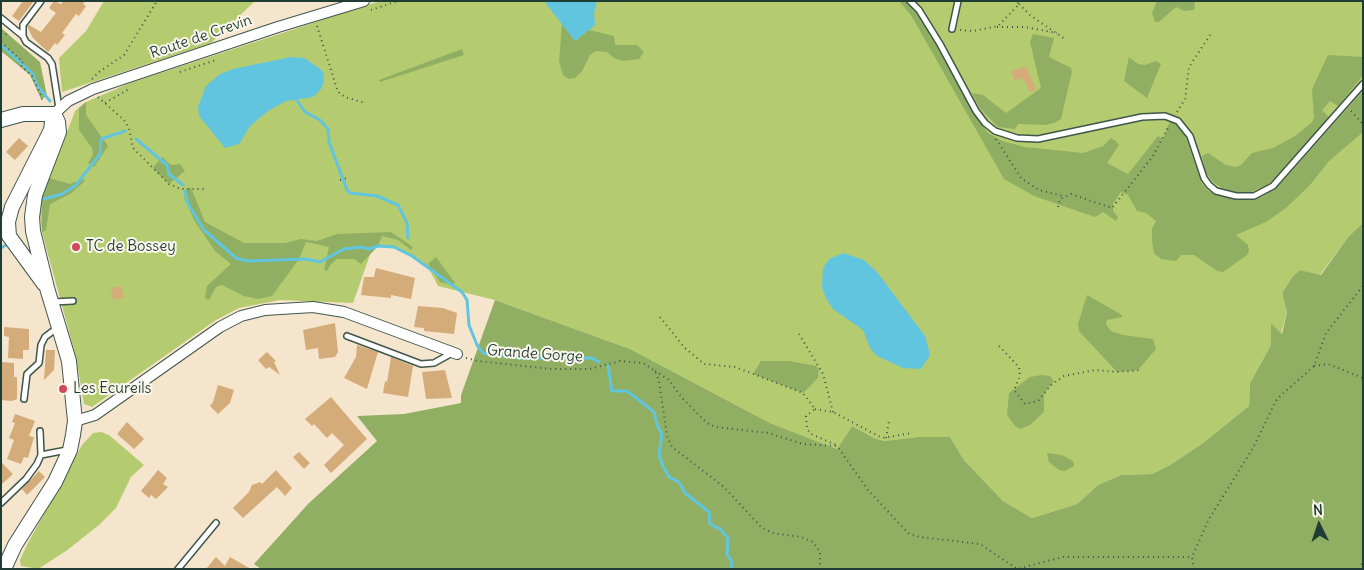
<!DOCTYPE html>
<html>
<head>
<meta charset="utf-8">
<style>
  body { margin:0 }
  #map { position:relative; width:1364px; height:570px; overflow:hidden; background:#f6e5cd; font-family:Delius,sans-serif }
  canvas { display:block }
  .frame { position:absolute; inset:0; border:2px solid #1f3d34; pointer-events:none }
  .north { position:absolute; left:1294px; top:500px; width:50px; height:50px; -webkit-text-stroke:4px #fbf7ec; paint-order:stroke; rotate:356deg; font-size:14px; font-weight:700; line-height:20px; text-align:center; color:#1f3d34 }
  .north::after { content:''; display:block; margin:auto; width:18px; height:22px; background:#1f3d34; clip-path:polygon(50% 0,100% 100%,50% 72%,0 100%) }
</style>
</head>
<body>
<div id="map">
<canvas width="1364" height="570"></canvas>
<div class="frame"></div>
<div class="north">N</div>
</div>
<script>
const ctx = document.querySelector('canvas').getContext('2d');
ctx.lineJoin = 'round';
function fill(path, color) {
  ctx.fillStyle = color;
  ctx.fill(path, 'evenodd');
}
function poly(rows) {
  const path = new Path2D();
  for (const r of rows) {
    path.moveTo(r[0], r[1]);
    for (let i = 2; i < r.length; i += 2) path.lineTo(r[i], r[i + 1]);
  }
  return path;
}
function trace(path, color, width, dash) {
  ctx.strokeStyle = color;
  ctx.lineWidth = width;
  ctx.lineCap = dash ? 'butt' : 'round';
  ctx.setLineDash(dash || []);
  ctx.stroke(path);
}
function write(font, color, halo, rows, align = 'center') {
  ctx.font = font + ' Delius,sans-serif';
  ctx.lineWidth = 4;
  ctx.setLineDash([]);
  ctx.textBaseline = 'middle';
  ctx.strokeStyle = halo;
  ctx.fillStyle = color;
  for (const [text, x, y, turn = 0] of rows) {
    ctx.save();
    ctx.translate(x, y);
    ctx.rotate((+turn || 0) * Math.PI / 180);
    ctx.textAlign = isNaN(turn) ? turn : align;
    if (halo) ctx.strokeText(text, 0, 0);
    ctx.fillText(text, 0, 0);
    ctx.restore();
  }
}
fill(poly([
  [104,1,255,1,211,43,62,92,59,58,86,31],
  [380,1,1363,1,1363,223,1348,237,1320,275,1300,270,1293,276,1282,293,1287,312,1281,334,1271,323,1271,345,1250,383,1249,406,1203,443,1170,465,1152,474,1121,475,1098,485,1077,504,1032,518,1003,501,964,460,950,437,918,437,884,441,874,438,852,426,837,449,770,423,630,349,495,300,438,286,428,267,394,247,383,246,378,246,371,252,353,303,280,300,239,308,216,320,92,407,84,404,76,357,42,232,40,215,42,198,75,111,86,102,130,83],
  [101,432,109,435,144,465,131,477,116,508,99,525,66,551,38,569,21,566,20,560,28,543,82,445,93,433]
]), '#b5cb6f');
fill(poly([
  [899,1,907,1,917,11,939,47,974,113,988,133,1002,141,1025,147,1083,153,1103,146,1111,138,1116,141,1119,145,1107,163,1128,174,1158,136,1163,139,1170,121,1179,126,1184,133,1202,184,1207,190,1216,195,1237,199,1252,199,1262,197,1277,188,1363,91,1363,132,1329,161,1310,185,1286,208,1266,222,1236,235,1248,245,1249,251,1247,255,1223,272,1217,271,1194,255,1181,255,1176,261,1161,259,1154,253,1152,242,1152,229,1156,221,1146,213,1137,211,1128,195,1121,192,1113,204,1113,211,1118,217,1116,221,1103,212,1095,217,1034,196,1004,179,911,15],
  [1157,1,1194,1,1195,3,1194,10,1184,11,1176,7,1159,22,1155,22,1152,13],
  [562,24,575,41,589,30,614,36,615,45,637,45,644,52,639,59,622,61,614,58,607,52,596,51,590,55,582,71,575,78,569,79,563,75,559,61],
  [1,28,40,62,47,96,41,99,30,75,1,51],
  [1033,34,1054,38,1049,57,1071,68,1072,72,1061,119,1054,123,1045,125,1018,124,1015,129,998,127,980,108,972,93,983,95,1006,113,1041,88,1030,42],
  [462,49,464,55,380,82,379,80],
  [1328,55,1363,57,1363,75,1338,106,1330,101,1322,110,1329,117,1277,176,1268,184,1251,192,1235,192,1222,188,1212,181,1206,172,1202,156,1208,153,1226,165,1236,167,1241,165,1252,153,1273,148,1295,136,1312,122,1314,117,1312,89],
  [1129,57,1138,64,1145,65,1156,61,1161,64,1147,98,1124,81],
  [86,102,86,115,108,146,94,167,88,163,93,155,92,148,79,130,79,108],
  [162,157,171,165,180,164,185,171,169,184,153,168],
  [49,178,70,184,83,179,85,181,70,194,50,204,46,230,42,232,42,198],
  [187,188,191,188,205,222,244,243,285,243,301,239,317,241,337,234,391,232,413,247,411,250,398,240,382,236,378,246,361,264,354,259,337,259,331,264,327,271,324,270,329,247,306,242,299,259,272,296,258,299,244,296,222,285,216,287,209,300,205,298,207,286,231,264,215,251,194,220,184,197],
  [1363,223,1363,569,261,569,254,564,308,504,377,441,357,416,404,414,461,403,461,395,495,300,630,349,770,423,837,449,852,426,874,438,884,441,918,437,950,437,964,460,1003,501,1032,518,1077,504,1098,485,1121,475,1152,474,1170,465,1203,443,1249,406,1250,383,1271,345,1271,323,1282,334,1287,312,1282,293,1293,276,1300,270,1321,275,1348,237],
  [436,257,455,283,453,285,440,282,428,264],
  [1087,295,1122,315,1122,317,1107,320,1106,324,1111,331,1123,335,1153,339,1156,349,1138,370,1117,372,1079,331,1078,324],
  [761,361,789,361,816,366,819,370,818,378,803,393,753,374],
  [1042,375,1050,376,1054,381,1044,394,1044,412,1030,425,1020,429,1015,426,1007,415,1009,393,1030,377],
  [1047,453,1062,455,1073,461,1074,466,1065,471,1059,470,1049,462]
]), '#90af62');
fill(poly([
  [544,1,597,1,594,13,595,25,575,41],
  [291,57,304,58,319,68,323,72,324,82,321,89,313,97,286,101,268,111,250,126,239,144,225,148,199,116,198,107,206,86,220,74,233,69],
  [843,253,864,260,877,272,925,336,930,355,921,369,903,368,877,356,870,348,863,330,833,309,827,300,822,288,823,268,829,259]
]), '#61c5df');
trace(poly([
  [1,45,33,74,38,87,50,101],
  [296,99,305,112,320,120,328,129,329,142,347,190,350,193,377,196,398,205,407,223,408,238],
  [136,139,167,165,169,174,183,185],
  [185,191,188,204,204,230,236,258,247,261,306,259,320,262,344,249,360,247,369,249,378,246,394,247,412,256,462,292,467,300,469,325,477,345,483,353,521,358,592,358,599,362],
  [44,199,62,194,76,185,100,154,101,139,125,131],
  [1,248,6,245],
  [608,366,612,391,627,391,654,412,657,425,662,434,659,455,663,466,669,477,679,482,685,493,709,512,710,524,720,529,728,538,727,555,731,560,732,569]
]), '#61c5df', 3);
fill(poly([
  [23,1,34,1,19,21,12,16],
  [54,1,61,4,64,1,85,1,83,4,86,6,79,16,76,14,62,33,65,35,57,45,55,43,48,52,33,38,27,26,29,25,41,32,56,13,49,8],
  [1026,66,1036,90,1030,92,1023,78,1015,81,1011,71],
  [19,138,28,146,15,160,6,152],
  [376,268,415,278,411,299,391,295,391,298,361,295,364,277,374,277],
  [121,286,124,298,113,300,111,288],
  [418,306,443,308,457,313,454,334,424,331,424,328,414,327],
  [335,323,338,352,335,357,319,359,318,348,306,350,303,330],
  [4,327,29,329,29,350,23,350,23,359,8,358,9,337,4,336],
  [357,345,378,352,367,389,344,378,356,357],
  [46,350,55,350,54,370,44,380],
  [267,352,276,361,274,362,280,375,269,367,266,369,258,360],
  [391,357,413,366,408,397,383,393,385,381,387,382],
  [1,362,14,363,14,377,17,377,17,399,12,401,1,400],
  [445,370,452,398,426,399,422,372],
  [218,385,234,390,230,403,218,414,210,406,213,402],
  [331,397,367,439,331,473,324,465,344,445,332,433,327,438,314,424,312,426,305,419],
  [15,414,35,421,29,436,34,437,28,458,24,457,21,464,7,459,14,440,9,438,15,423,12,422],
  [127,422,144,439,134,449,117,434],
  [299,452,310,463,304,469,293,457],
  [1,462,13,474,1,485],
  [158,470,167,478,163,484,168,487,156,499,151,495,149,498,141,491],
  [276,470,292,488,285,496,277,487,243,518,233,508,249,492,252,485,260,482,262,484],
  [39,471,45,477,27,495,22,489],
  [216,557,225,566,230,557,251,569,206,569]
]), '#d3ac7a');
const service = poly([
  [41,1,23,25,23,36,26,42,48,58,52,64,59,108],
  [910,1,919,10,940,44,976,111,985,123,995,131,1017,138,1038,139,1142,117,1165,116,1178,121,1190,136,1204,178,1209,185,1216,191,1236,196,1254,196,1273,186,1363,84],
  [1,18,23,36],
  [952,29,958,1],
  [53,302,73,301],
  [347,336,421,364,434,363,452,353],
  [24,399,27,374,39,363,41,345,45,337,57,328],
  [41,455,67,450],
  [1,503,26,479,37,464,41,455,40,431],
  [178,569,216,523]
]);
const minor = poly([
  [54,114,68,101,93,89,278,27,364,1],
  [75,421,95,415,220,327,241,316,265,310,313,307,344,312,457,354]
]);
const tertiary = poly([
  [1,120,23,114,54,114],
  [44,284,9,236,8,222,12,207,51,130,52,122],
  [4,569,15,545,55,482,70,450,73,435,75,421,69,361,47,288,33,231,32,217,35,195,59,132,58,122,54,114]
]);
trace(service, '#3f564b', 8);
trace(minor, '#3f564b', 12);
trace(tertiary, '#3f564b', 16);
trace(poly([
  [1019,4,1031,16,1065,39],
  [371,10,398,1],
  [317,26,338,92,345,97,365,103],
  [997,27,1025,27,1057,33],
  [960,30,973,31,998,26,1019,4,1016,1],
  [1,32,8,35],
  [1,42,23,62,20,65,32,76,42,97,42,102],
  [180,72,216,60],
  [92,79,99,72,124,55,157,1],
  [98,97,124,120,129,128,133,148,169,184,181,189,204,189],
  [105,103,129,89],
  [1351,111,1363,124],
  [1177,112,1185,99,1189,67,1212,32],
  [996,139,1021,178,1039,190,1063,196],
  [340,180,348,178],
  [1058,207,1060,199,1071,194,1112,208,1153,156,1169,126],
  [660,317,684,347,704,364,735,367,803,393,815,409,806,416,807,429,811,434,836,445],
  [799,334,823,374,833,412],
  [999,346,1019,367,1020,376,1014,390,1025,404,1038,401,1051,385,1064,376,1095,370,1117,372,1142,370],
  [466,358,478,361,551,369,589,369,620,361,643,363,655,371,659,381,667,436,672,447,724,487,761,527,772,533,801,537,813,542,820,552,820,569],
  [1314,366,1328,364,1363,378],
  [655,371,669,380,682,398,707,423,716,427,768,433,803,444,837,446,868,490,909,534,920,537,980,544,1017,569,1063,557,1192,557],
  [815,409,833,412,882,438,912,433],
  [886,438,889,421],
  [1194,569,1192,557,1209,519,1253,448,1277,399,1314,366,1326,333,1363,286],
  [1359,569,1363,562]
]), '#3f564b', 2, [1, 4]);
trace(service, '#fff', 5);
trace(minor, '#fff', 10);
trace(tertiary, '#fff', 14);
for (const [x, y, r, color] of [
  [76,247,5,"#d1495b"],
  [63,389,5,"#d1495b"]
]) {
  const dot = new Path2D();
  dot.arc(x, y, r, 0, 2 * Math.PI);
  ctx.fillStyle = color;
  ctx.fill(dot);
  trace(dot, '#fbf7ec', 2);
}
write('15px', '#1f3d34', '#fbf7ec', [
  ["Route de Crevin",201,37,-19],
  ["Grande Gorge",535,354,4]
]);
write('15px', '#1f3d34', '#fbf7ec', [
  ["TC de Bossey",86,247],
  ["Les Ecureils",73,389]
], 'left');
</script>
</body>
</html>
